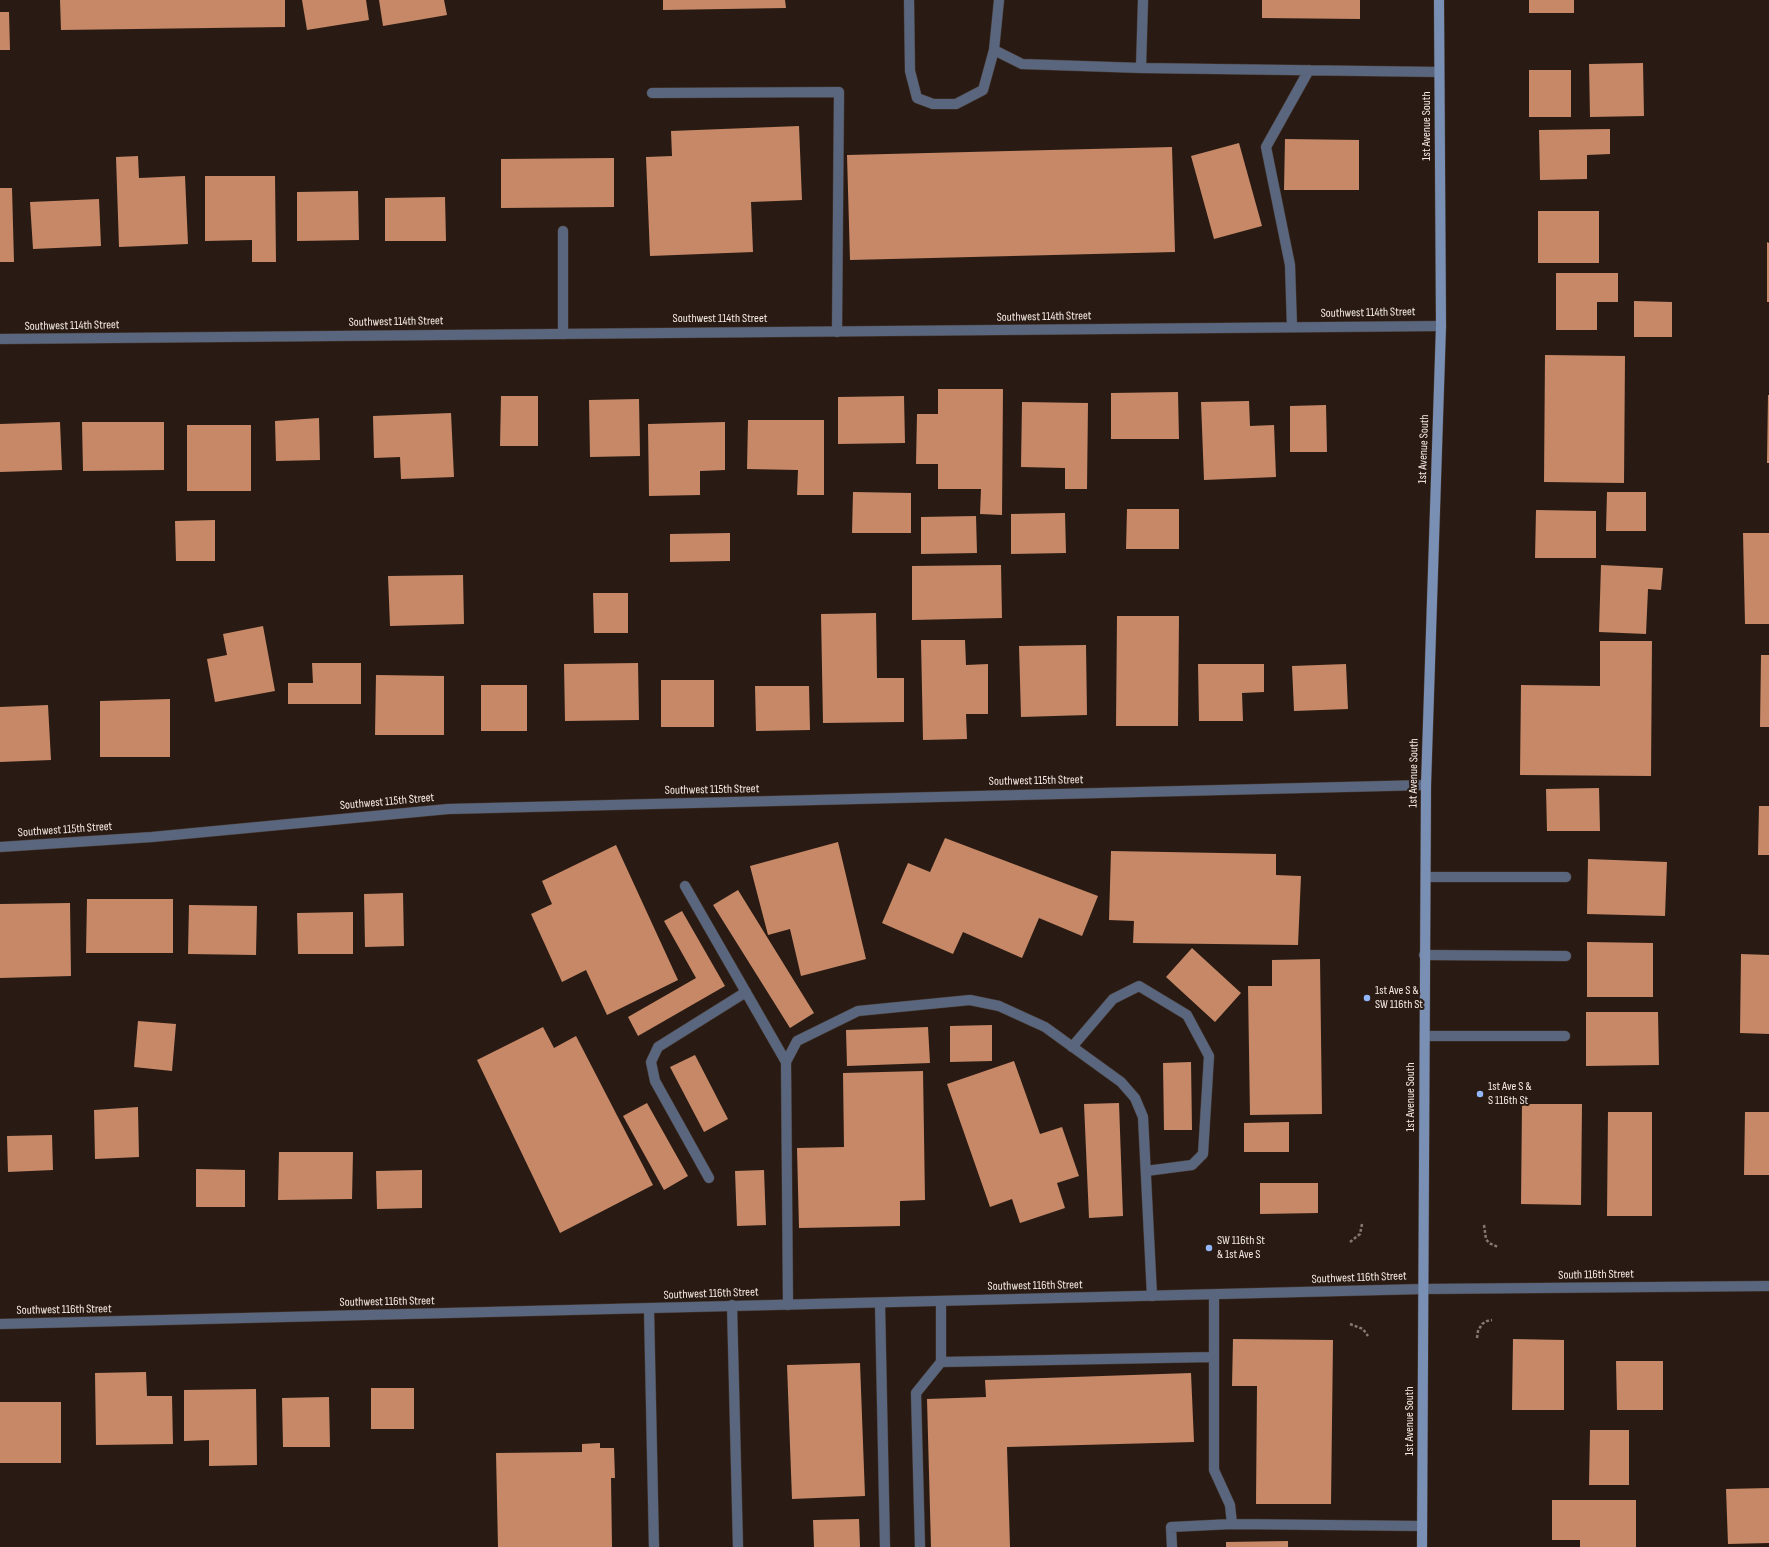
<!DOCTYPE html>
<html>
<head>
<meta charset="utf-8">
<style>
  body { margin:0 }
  canvas { display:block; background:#291b13 }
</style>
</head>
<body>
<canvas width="1769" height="1547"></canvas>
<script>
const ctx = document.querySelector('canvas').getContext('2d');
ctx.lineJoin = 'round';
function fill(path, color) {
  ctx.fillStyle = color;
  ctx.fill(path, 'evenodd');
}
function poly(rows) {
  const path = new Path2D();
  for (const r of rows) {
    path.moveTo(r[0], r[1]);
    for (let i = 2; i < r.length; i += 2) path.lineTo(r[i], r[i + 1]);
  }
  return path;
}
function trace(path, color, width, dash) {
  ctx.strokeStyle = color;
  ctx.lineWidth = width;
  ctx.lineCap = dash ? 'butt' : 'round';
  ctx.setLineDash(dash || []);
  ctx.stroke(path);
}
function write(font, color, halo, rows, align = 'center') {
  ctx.font = font + ' "Sofia Sans Condensed",sans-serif';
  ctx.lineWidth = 4;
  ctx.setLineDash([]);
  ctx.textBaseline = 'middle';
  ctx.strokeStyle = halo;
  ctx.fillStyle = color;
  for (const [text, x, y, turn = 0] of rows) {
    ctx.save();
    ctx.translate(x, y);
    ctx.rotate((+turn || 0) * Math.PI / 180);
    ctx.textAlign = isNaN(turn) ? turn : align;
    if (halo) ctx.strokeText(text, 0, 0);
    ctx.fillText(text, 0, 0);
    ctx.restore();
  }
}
fill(poly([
  [60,0,285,0,285,27,61,30],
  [302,0,366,0,369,20,307,30],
  [379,0,444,0,447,15,383,26],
  [663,0,785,0,786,8,663,10],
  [1262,0,1360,0,1360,19,1262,18],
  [1529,0,1574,0,1574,13,1529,13],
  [0,12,9,12,10,50,0,50],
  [1643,63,1644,116,1590,117,1589,64],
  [1529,70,1571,70,1571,117,1529,117],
  [799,126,802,200,751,202,753,252,650,256,646,157,672,156,671,131],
  [1610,129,1610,154,1587,155,1587,179,1540,180,1539,130],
  [1285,139,1359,140,1359,190,1284,190],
  [1239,143,1262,226,1214,239,1191,156],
  [1172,147,1175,252,850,260,847,155],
  [138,156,139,178,185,176,188,244,119,247,116,157],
  [614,158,614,207,501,208,501,159],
  [205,176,275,176,276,262,252,262,252,240,205,241],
  [0,188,12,188,14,262,0,262],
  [358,191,359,240,297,241,297,192],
  [445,197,446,241,385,241,385,198],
  [99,199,101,246,33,249,30,202],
  [1538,211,1599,211,1599,263,1538,263],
  [1767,242,1769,243,1769,302,1767,302],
  [1556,273,1618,273,1618,302,1597,302,1597,330,1556,330],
  [1634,301,1672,302,1672,337,1634,337],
  [1545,355,1625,356,1624,483,1544,482],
  [938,389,1003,389,1002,515,980,514,981,489,938,489,938,464,916,464,917,414,938,414],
  [1178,392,1179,439,1111,439,1111,393],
  [1768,395,1769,395,1769,463,1767,463],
  [501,396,538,396,538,446,500,446],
  [904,396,905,443,838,444,838,397],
  [639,399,640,456,590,457,589,400],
  [1249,401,1250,426,1274,425,1276,477,1204,480,1201,402],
  [1022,402,1088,403,1087,489,1065,489,1065,468,1021,467],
  [1326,405,1327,452,1290,452,1290,406],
  [451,413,454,477,401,479,400,457,374,458,373,416],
  [319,418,320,460,276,461,275,421],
  [748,420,824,420,824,495,797,495,798,470,747,469],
  [60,422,62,470,0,472,0,424],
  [82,422,164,422,164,470,83,471],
  [725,422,725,470,700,471,700,495,649,496,648,424],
  [187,425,251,425,251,491,187,491],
  [853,492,911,493,911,533,852,533],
  [1607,492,1646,492,1646,531,1606,531],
  [1127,509,1179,509,1179,549,1126,549],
  [1536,510,1596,511,1596,558,1535,558],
  [1065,513,1066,553,1011,554,1011,514],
  [976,516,977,553,921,554,921,517],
  [215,520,215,561,176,561,175,521],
  [730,533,730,561,670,562,670,534],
  [1743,533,1769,533,1769,624,1745,624],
  [1001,565,1002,618,912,620,912,566],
  [1601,565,1663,568,1661,590,1648,589,1646,634,1599,632],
  [463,575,464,624,390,626,388,576],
  [593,593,628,593,628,633,594,633],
  [876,613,877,678,904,678,904,722,823,723,821,614],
  [1117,616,1179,616,1178,726,1116,726],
  [263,626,275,691,215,702,207,659,227,655,223,634],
  [921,640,965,640,966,665,988,664,988,714,966,714,967,739,923,740],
  [1600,641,1652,641,1651,776,1520,775,1521,685,1600,686],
  [1086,645,1087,715,1021,717,1019,646],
  [1761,655,1769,655,1769,727,1760,727],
  [312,663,361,663,361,704,288,704,288,683,313,683],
  [638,663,639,720,565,721,564,664],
  [1198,664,1264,664,1264,692,1242,693,1243,721,1199,721],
  [1346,664,1348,709,1294,711,1292,666],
  [376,675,444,676,444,735,375,735],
  [661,680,714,680,714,727,661,727],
  [481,685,527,685,527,731,481,731],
  [755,686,809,686,810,730,756,731],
  [170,699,170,757,100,757,100,701],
  [48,705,51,760,0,762,0,707],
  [1599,788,1600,831,1547,831,1546,789],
  [1759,806,1769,806,1769,855,1758,855],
  [945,838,1098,896,1082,936,1039,918,1022,958,963,932,953,954,882,923,908,863,930,872],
  [838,842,866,959,801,976,790,929,768,935,750,866],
  [616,845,678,980,607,1015,586,970,562,982,531,914,552,904,542,881],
  [1111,851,1276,854,1276,875,1301,876,1298,945,1133,943,1134,921,1109,920],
  [1588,859,1667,862,1665,916,1587,914],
  [738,890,814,1013,790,1028,713,905],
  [403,893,404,946,365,947,364,894],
  [87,899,173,899,173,953,86,953],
  [70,903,71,976,0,978,0,904],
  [189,905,257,906,256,955,188,954],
  [682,911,725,986,638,1036,628,1017,696,978,664,921],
  [353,912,353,954,298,954,297,913],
  [1587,942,1653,943,1653,997,1587,997],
  [1192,948,1241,993,1215,1022,1166,977],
  [1741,954,1769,955,1769,1034,1740,1033],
  [1320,959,1322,1114,1250,1115,1248,986,1272,986,1272,960],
  [1586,1012,1658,1012,1659,1065,1586,1066],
  [138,1021,176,1024,172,1071,134,1067],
  [992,1025,992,1061,950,1062,950,1026],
  [543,1027,554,1048,576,1036,653,1185,560,1233,477,1060],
  [928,1027,930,1063,847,1066,846,1030],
  [695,1055,728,1119,704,1132,670,1067],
  [1014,1061,1040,1134,1062,1127,1079,1176,1057,1183,1065,1208,1020,1223,1012,1199,990,1207,947,1084],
  [1191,1062,1192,1130,1164,1130,1163,1063],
  [923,1071,925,1200,900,1201,900,1226,799,1228,797,1148,844,1147,843,1073],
  [647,1103,688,1176,664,1190,623,1116],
  [1119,1103,1123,1216,1089,1218,1084,1104],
  [1522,1104,1582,1104,1581,1205,1521,1204],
  [138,1107,139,1157,95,1159,94,1110],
  [1608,1112,1652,1112,1652,1216,1607,1216],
  [1745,1112,1769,1112,1769,1175,1744,1175],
  [1289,1122,1289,1152,1244,1152,1244,1123],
  [52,1135,53,1170,8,1172,7,1136],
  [279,1152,353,1152,352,1199,278,1200],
  [196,1169,245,1170,245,1207,196,1207],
  [422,1170,422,1208,377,1209,376,1171],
  [764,1170,766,1225,737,1226,735,1171],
  [1260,1183,1318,1183,1318,1213,1260,1214],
  [1233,1339,1333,1340,1331,1504,1256,1504,1257,1386,1232,1386],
  [1513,1339,1564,1340,1564,1410,1512,1410],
  [1616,1361,1663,1361,1663,1410,1617,1410],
  [860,1363,865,1496,792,1499,787,1365],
  [146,1372,147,1396,172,1396,173,1444,96,1445,95,1373],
  [1191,1373,1194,1442,1007,1447,1010,1547,931,1547,927,1399,986,1397,985,1380],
  [371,1388,414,1388,414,1429,371,1429],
  [256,1389,257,1465,209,1466,209,1440,184,1441,184,1390],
  [329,1397,330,1447,283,1447,282,1398],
  [0,1402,61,1402,61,1463,0,1463],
  [1590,1430,1629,1430,1629,1485,1589,1485],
  [600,1443,600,1448,614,1448,615,1478,611,1478,612,1547,498,1547,496,1453,582,1452,582,1444],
  [1769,1488,1769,1543,1728,1544,1726,1489],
  [1552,1500,1636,1500,1636,1547,1580,1547,1580,1540,1552,1540],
  [859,1519,860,1547,814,1547,813,1520],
  [1288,1541,1288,1547,1226,1547,1226,1542]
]), '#c68867');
const service = poly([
  [909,0,910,71,917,98,933,104,956,104,983,90,994,50],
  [999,0,994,50,1022,64,1141,68,1439,72],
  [1141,68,1143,0],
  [652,93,839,92,837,332],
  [563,231,563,334],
  [1292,327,1290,265,1266,147,1309,70],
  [1426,877,1566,877],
  [685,886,786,1062],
  [1424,955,1566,956],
  [1425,1036,1565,1036],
  [1072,1047,1113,999,1139,986,1187,1015,1209,1056,1203,1154,1192,1165,1146,1171],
  [709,1178,655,1081,651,1062,658,1047,746,992],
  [1214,1295,1214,1470,1230,1505,1232,1524,1422,1526],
  [880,1303,885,1547],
  [732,1305,738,1547],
  [788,1305,786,1062,797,1041,858,1011,970,1000,999,1006,1045,1027,1121,1082,1135,1098,1143,1117,1152,1296],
  [649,1309,654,1547],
  [941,1362,1214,1357],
  [920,1547,916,1393,941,1362,941,1301],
  [1172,1547,1171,1527,1232,1524]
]);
const minor = poly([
  [0,339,1441,326],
  [0,847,152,837,448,809,1426,785]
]);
const tertiary = poly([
  [0,1324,1423,1289,1769,1286]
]);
const secondary = poly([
  [1422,1547,1426,785,1441,326,1439,0]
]);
trace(service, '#463831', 11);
trace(minor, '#463831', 11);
trace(tertiary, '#463831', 11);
trace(secondary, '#463831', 11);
trace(poly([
  [1484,1225,1486,1239,1489,1243,1498,1247],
  [1350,1242,1360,1234,1362,1224],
  [1350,1324,1363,1329,1368,1336],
  [1477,1338,1478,1331,1482,1324,1487,1321,1492,1320]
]), '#867972', 2.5, [3, 2]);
trace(service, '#59667d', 10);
trace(minor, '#59667d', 10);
trace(tertiary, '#59667d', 10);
trace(secondary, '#7a8fb4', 10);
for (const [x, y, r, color] of [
  [1367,998,4,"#92b7fd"],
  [1480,1094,4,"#92b7fd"],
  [1209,1248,4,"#92b7fd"]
]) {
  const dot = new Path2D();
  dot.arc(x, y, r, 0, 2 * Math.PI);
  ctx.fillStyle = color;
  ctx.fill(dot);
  trace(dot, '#291b13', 1.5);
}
write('12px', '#f6ebe6', '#291b13', [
  ["1st Avenue South",1427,126,-90],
  ["Southwest 114th Street",1368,313,-1],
  ["Southwest 114th Street",1044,317,-1],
  ["Southwest 114th Street",720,319],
  ["Southwest 114th Street",396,322,-1],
  ["Southwest 114th Street",72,326,-1],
  ["1st Avenue South",1424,449,-88],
  ["1st Avenue South",1414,773,-89],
  ["Southwest 115th Street",1036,781,-1],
  ["Southwest 115th Street",712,790,-1],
  ["Southwest 115th Street",387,802,-5],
  ["Southwest 115th Street",65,830,-4],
  ["1st Avenue South",1411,1097,-90],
  ["South 116th Street",1596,1275,-1],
  ["Southwest 116th Street",1359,1278,-2],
  ["Southwest 116th Street",1035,1286,-1],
  ["Southwest 116th Street",711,1294,-2],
  ["Southwest 116th Street",387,1302,-1],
  ["Southwest 116th Street",64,1310,-1],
  ["1st Avenue South",1410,1421,-90]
]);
write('12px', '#f6ebe6', '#291b13', [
  ["1st Ave S &",1375,991],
  ["SW 116th St",1375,1005],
  ["1st Ave S &",1488,1087],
  ["S 116th St",1488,1101],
  ["SW 116th St",1217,1241],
  ["& 1st Ave S",1217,1255]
], 'left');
</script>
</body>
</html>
